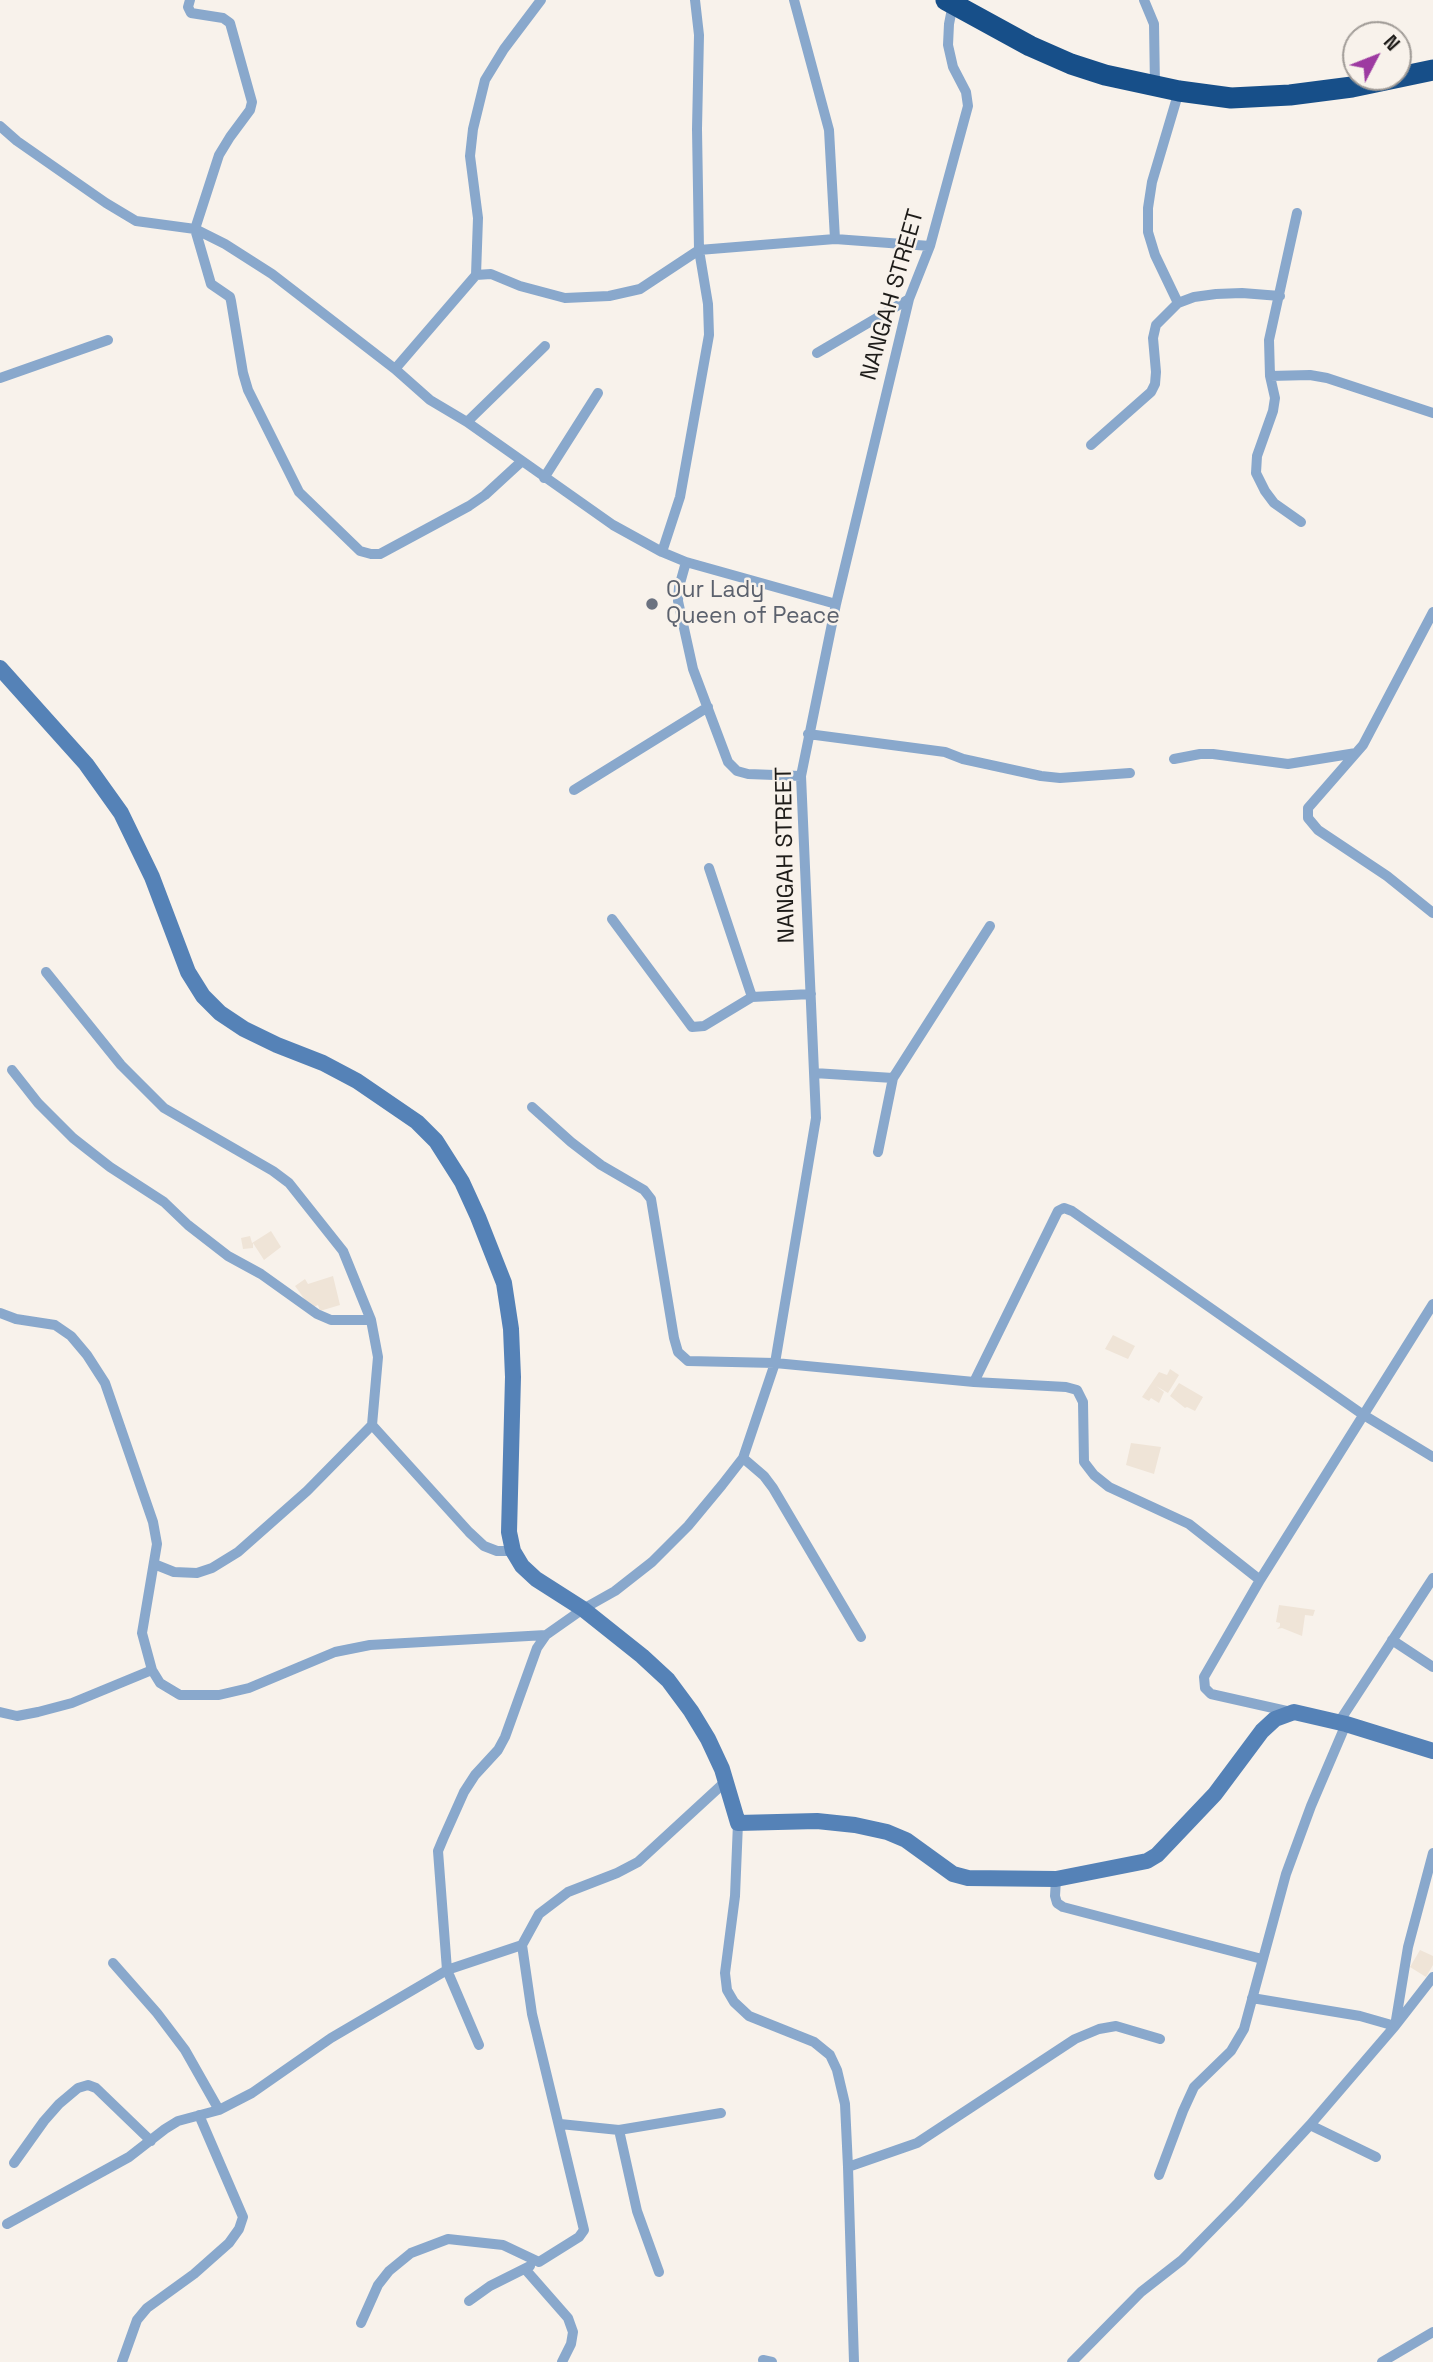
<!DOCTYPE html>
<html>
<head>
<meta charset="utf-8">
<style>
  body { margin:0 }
  #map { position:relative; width:1433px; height:2362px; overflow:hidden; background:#f8f2eb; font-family:"Space Grotesk",sans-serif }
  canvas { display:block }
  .north { position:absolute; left:1342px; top:21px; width:70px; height:70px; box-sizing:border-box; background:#f8f2eb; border:2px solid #a19c97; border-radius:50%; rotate:48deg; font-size:19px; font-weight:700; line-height:28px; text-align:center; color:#1e1c19 }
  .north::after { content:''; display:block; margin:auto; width:24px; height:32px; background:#9d3aa1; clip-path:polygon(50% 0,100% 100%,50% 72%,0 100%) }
</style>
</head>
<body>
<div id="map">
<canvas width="1433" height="2362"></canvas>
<div class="north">N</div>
</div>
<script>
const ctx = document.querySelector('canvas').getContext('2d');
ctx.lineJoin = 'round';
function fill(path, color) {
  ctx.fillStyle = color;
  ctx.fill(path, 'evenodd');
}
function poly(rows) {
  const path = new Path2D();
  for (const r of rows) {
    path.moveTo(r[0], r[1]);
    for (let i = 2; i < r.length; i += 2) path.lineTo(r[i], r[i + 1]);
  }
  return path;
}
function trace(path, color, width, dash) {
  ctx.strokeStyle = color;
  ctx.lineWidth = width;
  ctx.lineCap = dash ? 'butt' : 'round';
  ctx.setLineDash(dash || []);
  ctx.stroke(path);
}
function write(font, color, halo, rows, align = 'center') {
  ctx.font = font + ' "Space Grotesk",sans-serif';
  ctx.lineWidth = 5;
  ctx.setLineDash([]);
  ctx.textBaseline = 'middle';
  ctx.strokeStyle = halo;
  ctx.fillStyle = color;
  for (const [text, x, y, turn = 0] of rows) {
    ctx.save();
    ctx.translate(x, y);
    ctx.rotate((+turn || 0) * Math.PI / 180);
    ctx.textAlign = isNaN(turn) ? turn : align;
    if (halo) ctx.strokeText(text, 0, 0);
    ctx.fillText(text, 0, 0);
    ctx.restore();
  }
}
fill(poly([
  [271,1231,281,1247,264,1260,253,1243,253,1248,243,1249,241,1238,250,1236,252,1243],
  [333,1276,340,1305,320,1311,318,1305,311,1308,295,1286,305,1279,308,1284],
  [1113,1335,1135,1346,1128,1359,1105,1349],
  [1170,1369,1179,1375,1168,1393,1156,1386,1164,1392,1159,1403,1151,1398,1149,1401,1142,1397,1159,1372,1167,1375],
  [1179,1383,1203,1397,1195,1411,1187,1407,1185,1408,1170,1396],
  [1131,1443,1161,1447,1154,1474,1126,1465],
  [1279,1605,1315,1610,1313,1616,1305,1615,1302,1636,1282,1628,1277,1629,1280,1626,1280,1623,1276,1622],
  [1420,1950,1433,1956,1433,1965,1426,1977,1410,1967]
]), '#efe4d7');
trace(poly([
  [190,0,188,7,191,13,223,18,230,23,252,102,250,110,230,137,219,155,195,229,211,284,230,297,231,301,243,373,248,390,299,492,360,551,371,554,380,554,469,506,485,495,522,461],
  [794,0,829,130,835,239],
  [1144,0,1154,24,1155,87],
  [0,126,17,141,106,203,136,221,195,229,225,244,272,274,395,369,430,400,467,422,613,525,662,552,686,562,836,604],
  [476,275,491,274,520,286,565,298,609,296,640,289,699,250,835,239,930,246],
  [1178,303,1155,255,1148,232,1148,208,1152,182,1179,91],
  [817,353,909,299],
  [395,369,476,275,478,218,470,156,473,129,485,80,504,49,541,0],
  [1270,376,1269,340,1297,213],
  [0,378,108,340],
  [467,422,545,346],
  [1091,445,1151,392,1155,384,1156,372,1153,338,1156,325,1178,303,1194,297,1216,294,1242,293,1280,296],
  [544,478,598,393],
  [1301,522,1274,503,1265,491,1256,473,1257,456,1273,411,1275,398,1270,376,1310,375,1327,378,1433,413],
  [662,552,680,497,709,335,708,304,699,250,697,129,699,35,695,0],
  [686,562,679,587,678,601,693,669,728,762,737,771,748,774,801,776],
  [1433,612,1363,745,1308,808,1308,818,1318,830,1387,876,1433,913],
  [808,734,945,752,963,759,1041,776,1060,778,1130,773],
  [1174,759,1200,754,1213,754,1288,764,1356,753],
  [574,790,708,707],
  [709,868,752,997],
  [612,919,692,1027,704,1026,752,997,811,994],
  [46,972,121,1065,164,1108,273,1171,289,1183,343,1251,371,1320],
  [12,1070,38,1103,73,1138,110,1167,164,1202,188,1225,228,1256,261,1274,317,1314,331,1320,371,1320,378,1357,372,1425,307,1491,238,1552,212,1568,197,1573,174,1572,154,1564],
  [814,1073,893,1078],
  [532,1107,571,1142,601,1165,644,1190,651,1199,674,1338,678,1352,688,1361,775,1363,974,1382,1066,1387,1077,1390,1083,1402,1084,1462,1094,1475,1109,1487,1189,1524,1260,1580],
  [878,1152,893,1078,990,926],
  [0,1313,16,1319,55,1325,71,1336,87,1355,105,1383,153,1522,157,1544,142,1633,152,1670,160,1683,180,1695,219,1695,249,1688,335,1652,370,1645,546,1635],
  [974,1382,1058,1211,1064,1208,1072,1211,1362,1414,1433,1457],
  [372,1425,469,1532,484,1546,497,1551,513,1551],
  [743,1458,764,1476,773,1488,861,1637],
  [1392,1640,1433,1667],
  [0,1712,17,1716,38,1712,72,1703,152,1670],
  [1291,1712,1211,1694,1205,1688,1204,1677,1260,1580,1433,1304],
  [1339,1722,1433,1578],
  [738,1823,735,1896,725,1973,727,1990,734,2002,749,2016,814,2042,830,2055,837,2070,845,2104,848,2167,854,2362],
  [1056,1879,1055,1896,1057,1903,1063,1907,1262,1959],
  [113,1963,157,2013,185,2050,219,2110],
  [1252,1998,1360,2016,1395,2026,1408,1947,1433,1853],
  [479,2045,447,1970,438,1851,443,1839,464,1792,475,1775,498,1750,505,1737,537,1648,546,1635,583,1609,615,1591,652,1562,688,1526,722,1485,743,1458,775,1363,816,1118,801,776,836,604,909,299,930,246,968,106,966,92,953,67,948,45,949,24,953,4],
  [560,2124,619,2130,721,2113],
  [1310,2125,1376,2157],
  [619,2130,637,2211,659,2272],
  [14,2163,44,2121,59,2104,78,2088,88,2085,96,2088,151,2141],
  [848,2167,917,2143,1075,2039,1099,2029,1116,2026,1160,2039],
  [1159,2175,1183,2111,1194,2087,1231,2051,1244,2029,1286,1874,1311,1806,1346,1724],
  [7,2224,129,2157,165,2129,178,2121,219,2110,252,2093,331,2038,447,1970,522,1945],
  [525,2269,568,2318,573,2332,571,2344,562,2362],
  [469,2301,490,2286,530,2266],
  [361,2323,378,2285,389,2271,411,2253,448,2239,503,2245,539,2262,579,2237,584,2230,532,2014,522,1945,539,1914,568,1892,617,1873,638,1862,725,1782],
  [763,2360,772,2362],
  [122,2362,137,2320,147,2308,194,2274,229,2243,239,2229,243,2217,199,2115],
  [1072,2362,1141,2292,1182,2260,1238,2203,1310,2125,1395,2026,1433,1977],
  [1382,2362,1433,2332]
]), '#89a8cc', 10);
trace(poly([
  [0,668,86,764,121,813,152,877,188,972,203,996,220,1013,244,1029,277,1045,323,1063,357,1081,417,1122,436,1141,462,1182,478,1217,504,1283,511,1329,513,1377,509,1532,513,1551,522,1566,536,1579,583,1609,642,1656,668,1680,691,1711,708,1739,722,1769,738,1823,817,1821,855,1825,887,1832,906,1840,953,1874,968,1878,1056,1879,1147,1861,1157,1855,1215,1794,1262,1731,1275,1719,1294,1712,1346,1724,1433,1751]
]), '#5582b7', 16);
trace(poly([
  [946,0,1030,46,1071,64,1105,75,1179,91,1231,98,1290,95,1352,87,1433,70]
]), '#174f89', 21);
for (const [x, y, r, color] of [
  [652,604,7,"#6b7280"]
]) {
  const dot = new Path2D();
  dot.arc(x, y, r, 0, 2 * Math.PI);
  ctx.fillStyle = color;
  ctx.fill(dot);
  trace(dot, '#f8f2eb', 2.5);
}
write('23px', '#1e1c19', '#f8f2eb', [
  ["NANGAH STREET",893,295,-74],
  ["NANGAH STREET",786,855,-91]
]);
write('23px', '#5b616d', '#f8f2eb', [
  ["Our Lady",666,591],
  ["Queen of Peace",666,617]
], 'left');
</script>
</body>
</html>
